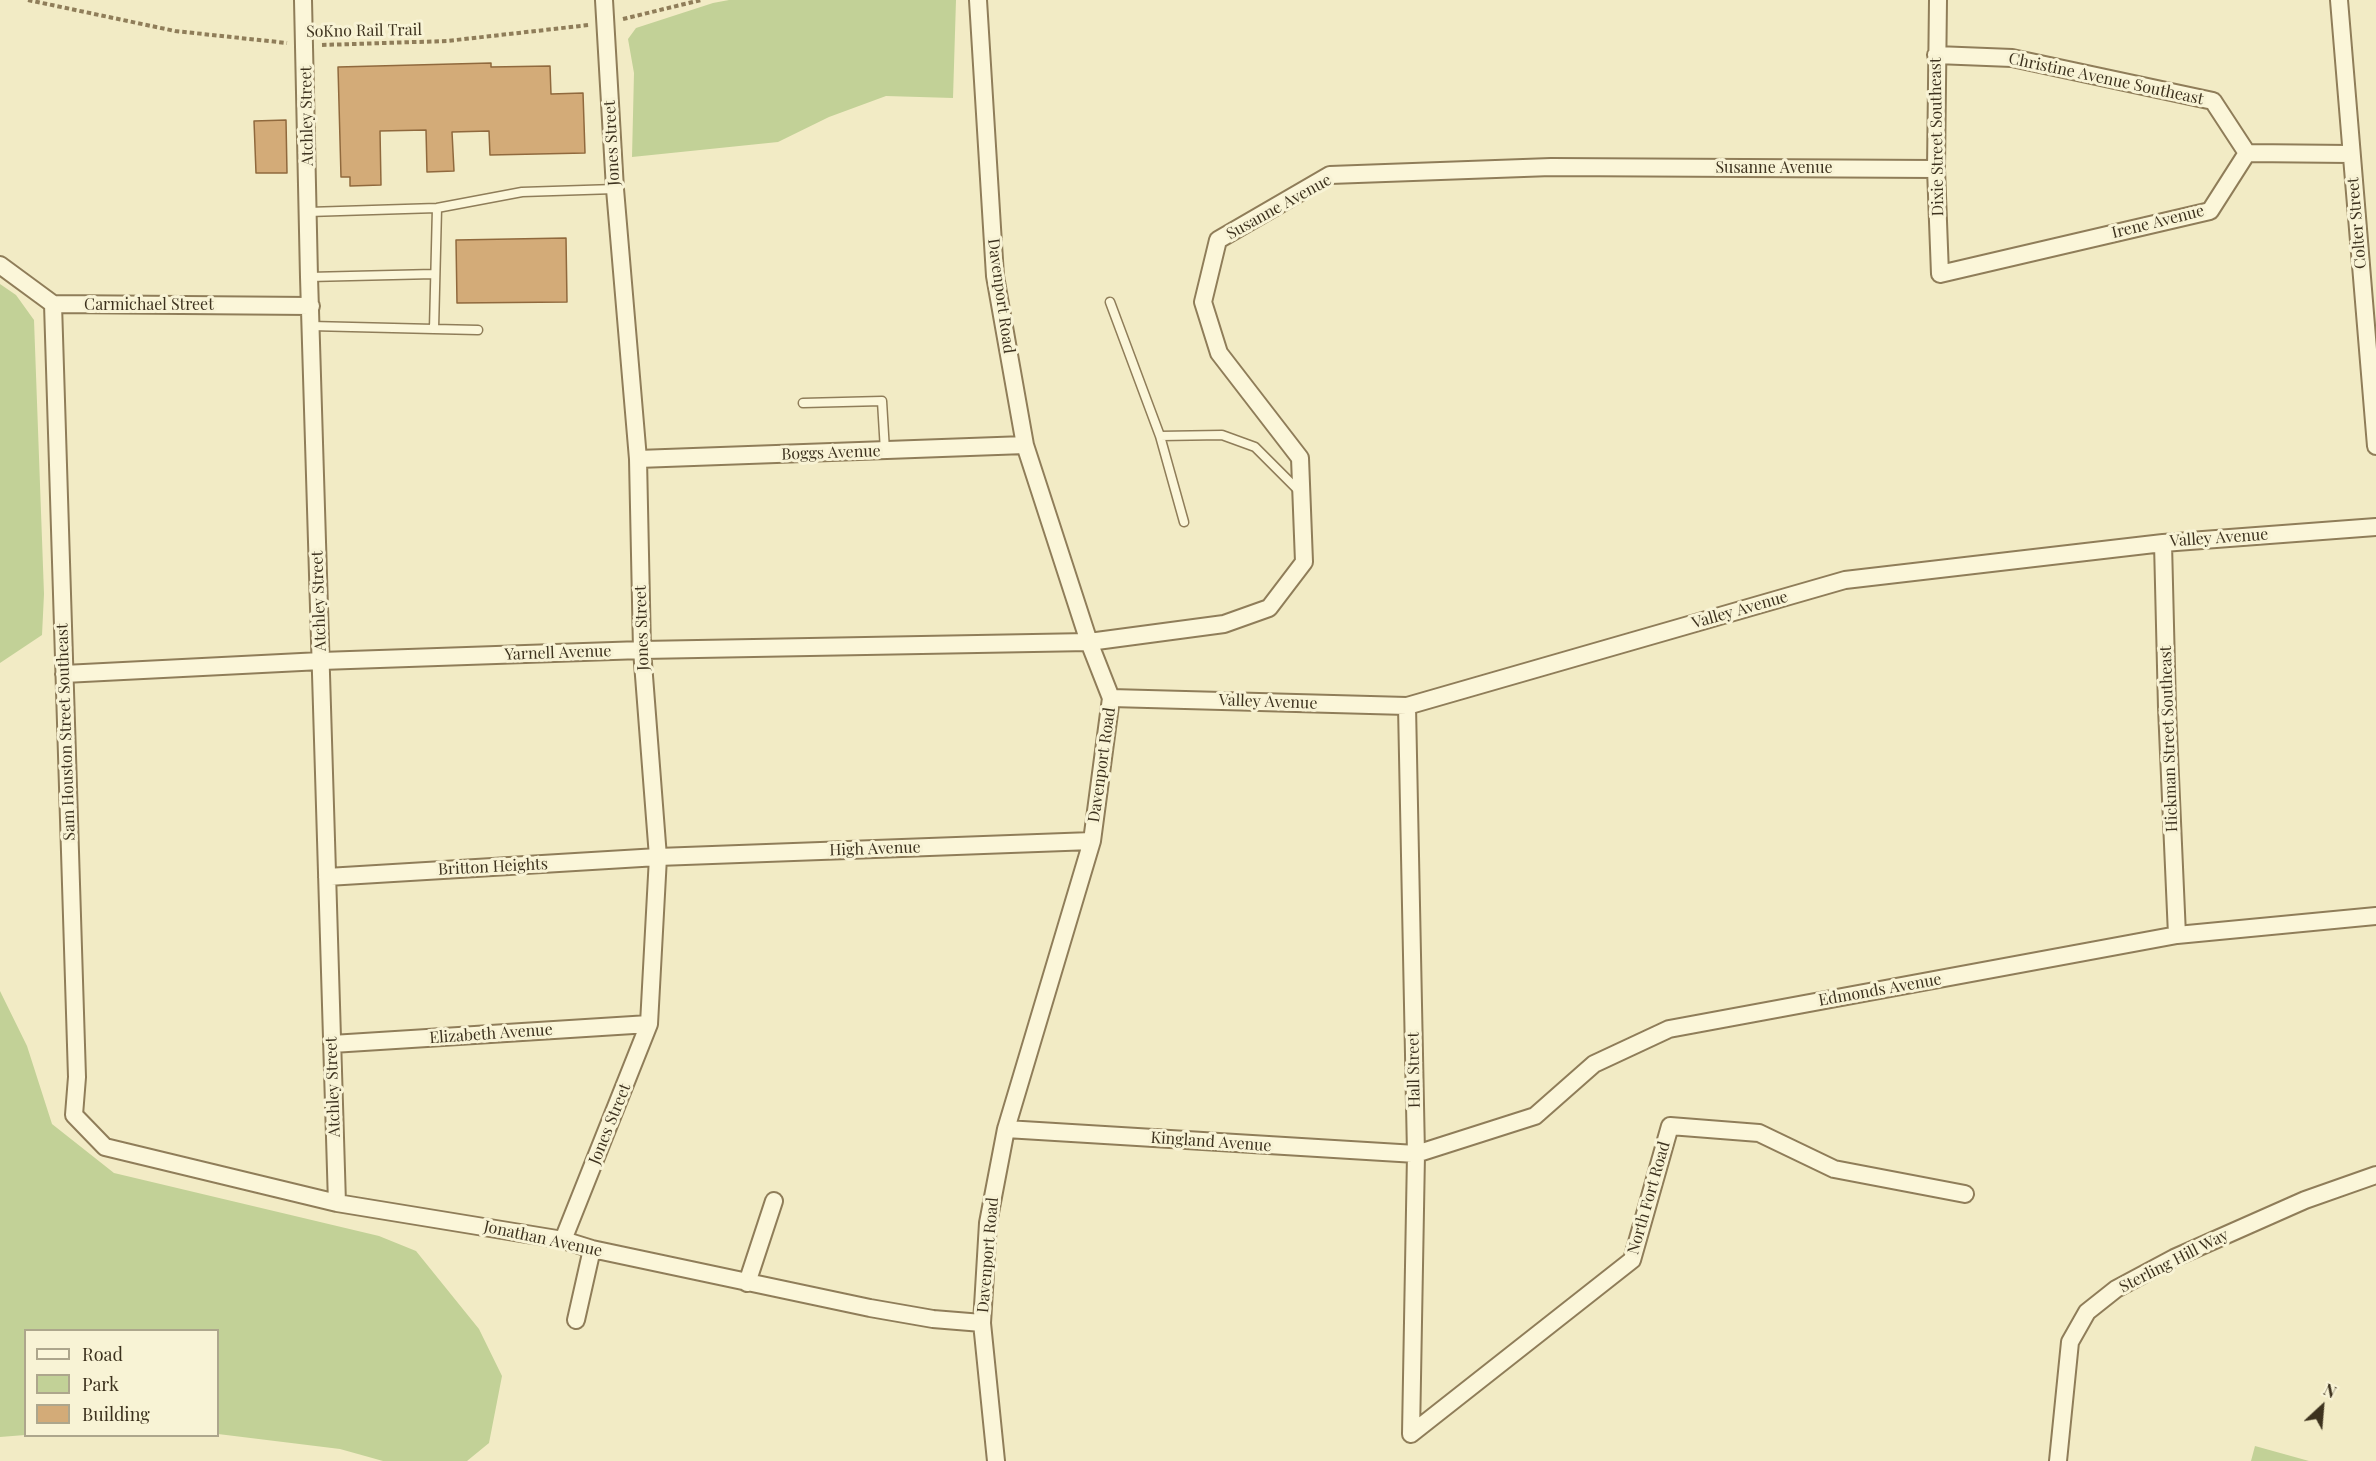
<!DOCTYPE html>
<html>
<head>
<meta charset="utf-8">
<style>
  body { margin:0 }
  #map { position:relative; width:2376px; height:1461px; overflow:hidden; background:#f2ebc5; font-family:"Playfair Display",serif }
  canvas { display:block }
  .legend { position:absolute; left:24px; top:1329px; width:195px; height:108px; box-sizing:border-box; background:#f8f3d5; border:2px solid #ada68c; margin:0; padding:8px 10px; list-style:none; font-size:18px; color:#3d321e }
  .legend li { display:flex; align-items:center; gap:12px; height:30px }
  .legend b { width:30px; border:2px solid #ada68c }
  .north { position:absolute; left:2292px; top:1377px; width:60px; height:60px; -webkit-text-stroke:4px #f8f3d5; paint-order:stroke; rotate:26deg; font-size:16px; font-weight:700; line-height:24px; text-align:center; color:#3d321e }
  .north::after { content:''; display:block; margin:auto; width:21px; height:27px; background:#3d321e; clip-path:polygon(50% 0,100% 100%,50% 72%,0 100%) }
</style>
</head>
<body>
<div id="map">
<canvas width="2376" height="1461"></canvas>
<ul class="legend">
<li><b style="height:8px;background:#fbf6d9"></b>Road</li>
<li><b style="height:16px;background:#c2d197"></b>Park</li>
<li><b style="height:16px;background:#d3ab78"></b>Building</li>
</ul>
<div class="north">N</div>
</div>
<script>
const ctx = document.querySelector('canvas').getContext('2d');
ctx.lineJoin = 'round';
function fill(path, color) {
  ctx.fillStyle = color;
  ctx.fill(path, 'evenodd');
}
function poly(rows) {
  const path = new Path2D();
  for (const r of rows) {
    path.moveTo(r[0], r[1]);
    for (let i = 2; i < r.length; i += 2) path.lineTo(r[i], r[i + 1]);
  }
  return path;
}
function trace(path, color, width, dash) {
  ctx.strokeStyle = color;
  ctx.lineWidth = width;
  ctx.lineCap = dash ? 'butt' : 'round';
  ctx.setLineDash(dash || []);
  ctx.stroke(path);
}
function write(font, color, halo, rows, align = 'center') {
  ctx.font = font + ' "Playfair Display",serif';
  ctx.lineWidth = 6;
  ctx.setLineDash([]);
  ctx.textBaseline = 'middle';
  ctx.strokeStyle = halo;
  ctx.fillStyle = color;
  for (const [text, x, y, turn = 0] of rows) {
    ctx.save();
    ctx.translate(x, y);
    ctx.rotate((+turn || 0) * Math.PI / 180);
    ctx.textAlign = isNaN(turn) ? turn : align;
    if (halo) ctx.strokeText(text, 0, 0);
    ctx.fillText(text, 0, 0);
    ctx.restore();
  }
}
fill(poly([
  [729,0,956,0,953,98,886,96,829,117,778,142,632,157,634,73,628,39,636,28,713,3],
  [0,284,16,295,34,320,44,594,42,635,0,663],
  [0,991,27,1046,52,1124,114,1173,379,1236,416,1251,479,1329,502,1376,489,1443,467,1461,383,1461,340,1449,218,1434,218,1330,26,1330,25,1435,0,1437],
  [2255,1446,2309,1461,2251,1461]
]), '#c2d197');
const building = poly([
  [491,63,491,67,550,66,551,94,583,93,585,153,490,155,489,131,452,132,454,171,427,172,426,130,380,131,381,185,350,186,350,177,341,177,338,67,491,63],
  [286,120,287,173,256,173,254,121,286,120],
  [566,238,567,302,457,303,456,240,566,238]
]);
fill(building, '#d3ab78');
trace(building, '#90693d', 1.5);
const lane = poly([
  [437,208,434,329,478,330],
  [308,212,437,208,522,192,615,189],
  [309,277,434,274],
  [1110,302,1160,436],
  [311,326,434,329],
  [803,403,882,401,885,451],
  [1184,522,1160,436,1222,435,1255,447,1301,493]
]);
const street = poly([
  [303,0,309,277,337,1203],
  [978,0,995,276,1025,445,1089,642,1111,698,1092,841,1006,1129,988,1223,982,1323,996,1461],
  [1938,0,1936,169,1940,274,2210,211,2247,153],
  [2339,0,2376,446],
  [1936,55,2012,58,2213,101,2247,153],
  [2247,153,2350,154],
  [0,265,53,304,311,306],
  [53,304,77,1077,74,1115,105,1147,337,1203,563,1240,592,1249,870,1308,933,1319,982,1323],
  [638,459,1025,445],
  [2163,543,2167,708,2177,935],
  [64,674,321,661,642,650,1089,642,1224,624,1269,608,1304,562,1300,458,1219,353,1203,302,1218,240,1330,175,1551,167,1936,169],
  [1111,698,1407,706,1845,580,2163,543,2376,527],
  [1407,706,1416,1154,1411,1434],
  [327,877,658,857,1092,841],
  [332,1044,649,1024],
  [1006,1129,1416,1154,1535,1116,1594,1064,1669,1029,2177,935,2376,916],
  [563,1240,649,1024,658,857,642,650,638,459,615,189,604,0],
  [747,1283,774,1201],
  [576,1320,592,1249],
  [1411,1434,1632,1260,1670,1126,1759,1133,1834,1169,1965,1194],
  [2058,1461,2070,1342,2087,1312,2116,1289,2174,1258,2305,1200,2376,1175]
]);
trace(lane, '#8f7d59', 11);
trace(street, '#8f7d59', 20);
trace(poly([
  [28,0,175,31,287,43],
  [623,19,701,0],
  [322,45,447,41,589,25]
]), '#8f7d59', 4, [4.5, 3]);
trace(lane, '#fbf6d9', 8);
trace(street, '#fbf6d9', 16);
write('16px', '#3d321e', '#f8f3d5', [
  ["SoKno Rail Trail",364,31,-1],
  ["Christine Avenue Southeast",2106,79,12],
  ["Atchley Street",307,116,-91],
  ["Dixie Street Southeast",1937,137,-91],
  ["Jones Street",612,143,-93],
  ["Susanne Avenue",1774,168],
  ["Susanne Avenue",1279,207,-29],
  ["Irene Avenue",2158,222,-14],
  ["Colter Street",2357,223,-95],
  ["Davenport Road",1001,296,82],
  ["Carmichael Street",149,305],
  ["Boggs Avenue",831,453,-2],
  ["Valley Avenue",2219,538,-4],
  ["Atchley Street",319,601,-92],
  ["Valley Avenue",1740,610,-16],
  ["Jones Street",642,628,-92],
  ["Yarnell Avenue",558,653,-2],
  ["Valley Avenue",1268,702,2],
  ["Sam Houston Street Southeast",66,732,-92],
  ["Hickman Street Southeast",2169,739,-92],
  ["Davenport Road",1102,765,-82],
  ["High Avenue",875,849,-2],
  ["Britton Heights",493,867,-3],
  ["Edmonds Avenue",1880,990,-10],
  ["Elizabeth Avenue",491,1034,-4],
  ["Hall Street",1414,1070,-91],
  ["Atchley Street",333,1087,-92],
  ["Jones Street",610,1124,-68],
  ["Kingland Avenue",1211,1142,4],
  ["North Fort Road",1649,1198,-74],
  ["Jonathan Avenue",543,1239,12],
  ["Davenport Road",988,1255,-85],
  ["Sterling Hill Way",2174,1261,-27]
]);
</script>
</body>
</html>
